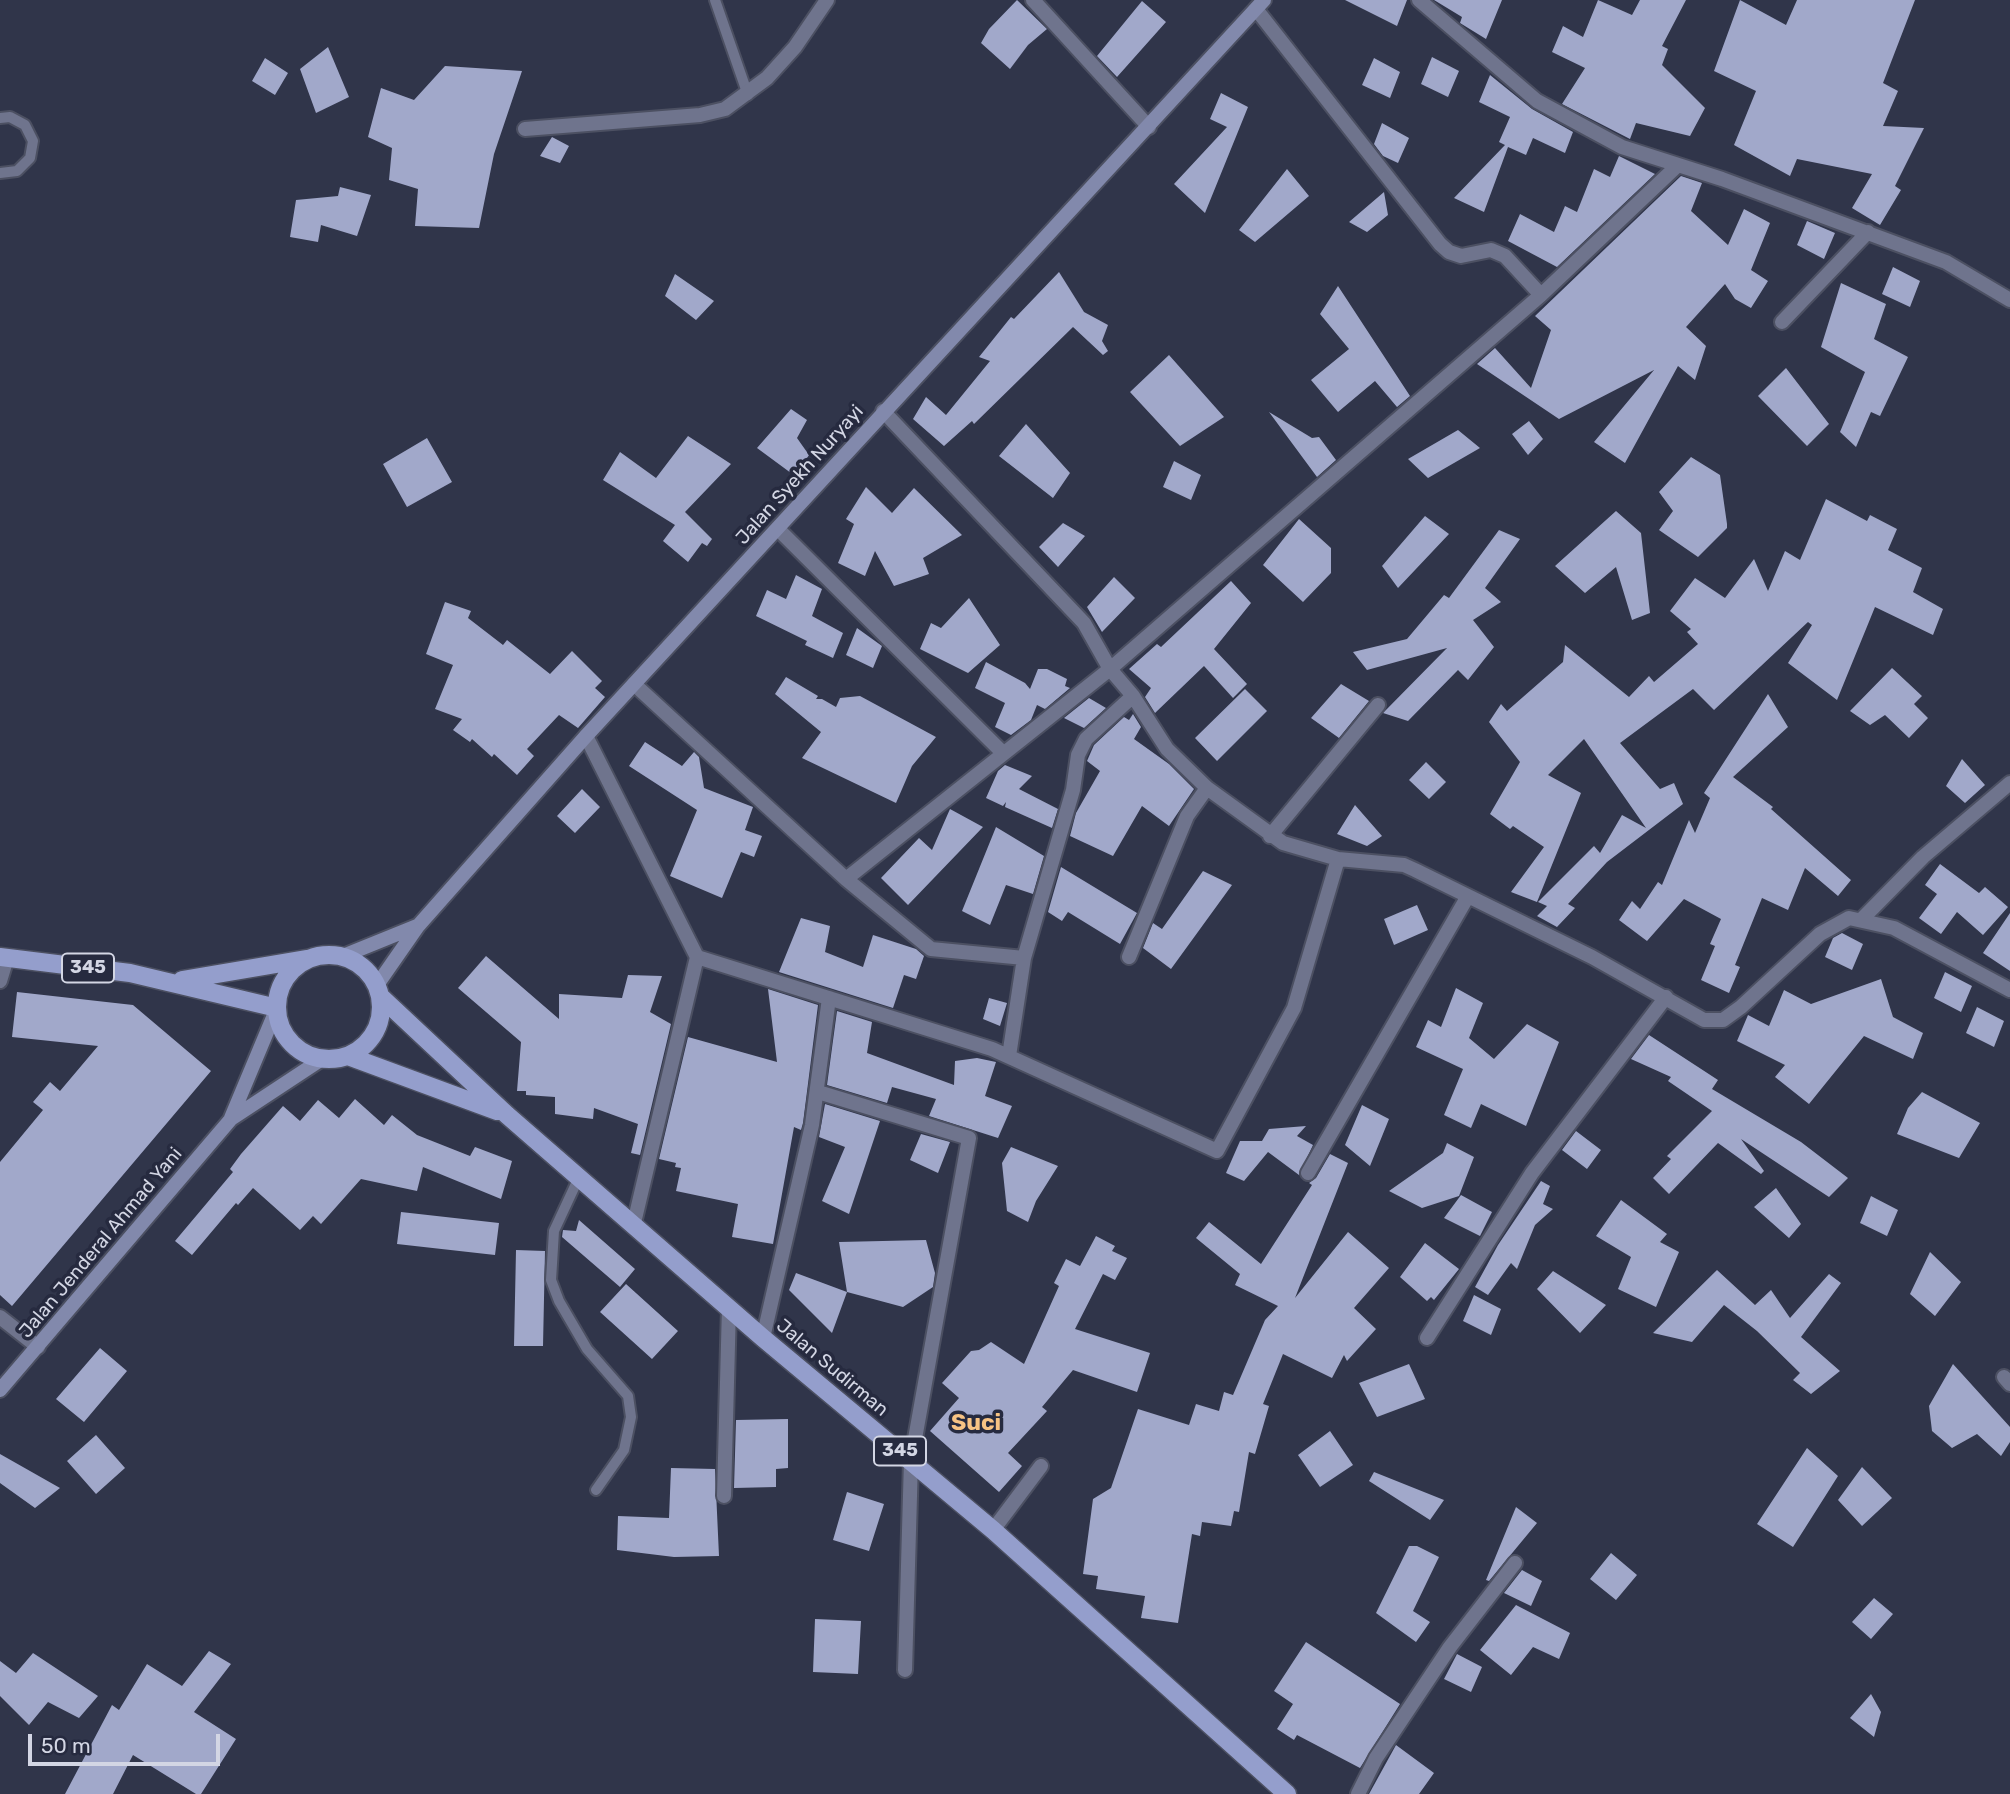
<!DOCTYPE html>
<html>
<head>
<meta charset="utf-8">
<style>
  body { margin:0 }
  #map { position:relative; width:2010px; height:1794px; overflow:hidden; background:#30354a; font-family:Rubik,sans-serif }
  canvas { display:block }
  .scale { position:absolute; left:28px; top:1734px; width:192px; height:32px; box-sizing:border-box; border:4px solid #d3d6e4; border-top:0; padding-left:9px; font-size:21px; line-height:24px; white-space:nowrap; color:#d3d6e4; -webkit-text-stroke:5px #262a3f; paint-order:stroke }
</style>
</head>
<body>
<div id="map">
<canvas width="2010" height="1794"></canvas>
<div class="scale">50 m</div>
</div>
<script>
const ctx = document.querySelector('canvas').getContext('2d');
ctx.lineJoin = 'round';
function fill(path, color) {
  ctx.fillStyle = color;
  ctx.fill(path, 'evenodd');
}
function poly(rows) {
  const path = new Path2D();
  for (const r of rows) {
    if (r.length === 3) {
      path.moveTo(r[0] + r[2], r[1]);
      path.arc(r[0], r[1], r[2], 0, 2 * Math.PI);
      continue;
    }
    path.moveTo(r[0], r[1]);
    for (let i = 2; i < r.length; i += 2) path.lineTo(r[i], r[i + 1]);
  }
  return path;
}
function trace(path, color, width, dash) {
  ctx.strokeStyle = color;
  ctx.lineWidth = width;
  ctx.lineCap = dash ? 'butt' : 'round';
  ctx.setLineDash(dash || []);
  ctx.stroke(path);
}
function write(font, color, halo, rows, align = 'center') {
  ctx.font = font + ' Rubik,sans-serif';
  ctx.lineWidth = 7;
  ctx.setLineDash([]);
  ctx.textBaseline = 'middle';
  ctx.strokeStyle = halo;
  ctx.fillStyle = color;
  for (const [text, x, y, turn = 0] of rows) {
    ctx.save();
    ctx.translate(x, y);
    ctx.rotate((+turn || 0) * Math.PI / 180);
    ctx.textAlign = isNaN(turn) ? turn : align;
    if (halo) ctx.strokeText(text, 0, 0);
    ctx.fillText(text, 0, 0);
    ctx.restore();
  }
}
fill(poly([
  [1017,0,1047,29,1028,45,1010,69,981,43,989,29],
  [1345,0,1407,0,1397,26],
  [1434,0,1502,0,1486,39,1460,23,1462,17],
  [1598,0,1632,15,1640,0,1686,0,1662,46,1668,49,1662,65,1705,108,1690,136,1636,123,1630,139,1562,104,1585,68,1552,52,1563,26,1583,37],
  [1740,0,1786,25,1797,0,1915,0,1883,83,1898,91,1883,126,1924,128,1895,186,1901,190,1880,225,1852,208,1872,174,1797,159,1790,176,1734,145,1756,91,1714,71],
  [1142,1,1166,22,1117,77,1097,56],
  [328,47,349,97,316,113,300,69],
  [1432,57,1459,71,1448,97,1421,84],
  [265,58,288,73,275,95,252,81],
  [1374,58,1400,72,1390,98,1362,85],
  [445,66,522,71,494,154,479,228,415,226,418,189,389,180,392,148,368,137,381,88,414,100],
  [1490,75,1532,109,1573,132,1565,153,1533,138,1526,155,1508,147,1484,212,1454,198,1505,145,1499,142,1510,117,1479,102],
  [1221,93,1248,107,1205,213,1174,184,1227,127,1210,119],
  [1382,123,1409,138,1398,163,1383,156,1374,144],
  [552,137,569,146,560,163,540,156],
  [1619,156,1655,174,1557,267,1508,241,1520,214,1554,232,1565,206,1577,212,1594,169,1610,177],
  [1287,169,1309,196,1255,242,1239,230],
  [1681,176,1702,183,1691,211,1728,245,1744,209,1770,223,1751,270,1768,281,1751,308,1735,299,1725,284,1686,327,1706,346,1695,380,1678,366,1625,463,1594,442,1654,370,1559,419,1477,364,1495,348,1531,388,1551,330,1535,316],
  [340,187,371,195,357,236,321,225,318,242,290,237,296,200,338,196],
  [1384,192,1388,215,1367,232,1349,222],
  [1807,221,1835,233,1824,259,1797,245],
  [1893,267,1920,281,1910,307,1882,294],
  [1059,272,1084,312,1108,325,1102,341,1108,351,1103,355,1073,327,974,424,972,421,944,446,913,419,926,397,946,415,990,361,979,357,1011,317,1014,319],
  [675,274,714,301,696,320,665,296],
  [1841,283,1886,304,1874,339,1908,357,1880,416,1871,412,1856,447,1840,432,1865,372,1821,347],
  [1338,286,1410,396,1397,407,1375,381,1338,412,1311,380,1349,349,1320,314],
  [1169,355,1224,417,1180,446,1130,392],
  [1786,368,1829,424,1807,446,1758,396],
  [791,409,807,420,797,438,809,455,795,476,757,448],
  [1269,412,1312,438,1319,437,1336,460,1317,477],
  [1529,421,1543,439,1528,455,1512,434],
  [1026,424,1070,473,1053,498,999,456],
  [1458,430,1480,448,1428,478,1408,459],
  [688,436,731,464,685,512,712,539,707,546,702,543,688,562,663,541,675,525,603,480,620,452,656,478],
  [427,438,452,482,407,507,383,464],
  [1691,457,1720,475,1727,524,1727,528,1698,557,1659,530,1673,511,1659,492],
  [1174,461,1201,475,1191,500,1163,487],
  [866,487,892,513,914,488,962,535,923,558,929,574,894,586,875,551,865,576,838,563,854,524,846,519],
  [1826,499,1867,521,1870,515,1897,529,1888,550,1922,568,1913,592,1943,609,1933,635,1875,607,1837,700,1788,663,1812,625,1808,622,1714,710,1693,689,1620,743,1660,789,1674,783,1683,804,1607,862,1568,904,1575,908,1557,927,1537,916,1547,906,1538,902,1594,846,1600,853,1622,815,1646,828,1584,739,1548,775,1581,793,1537,902,1511,892,1544,847,1513,826,1510,829,1490,814,1520,762,1489,722,1501,704,1507,711,1563,662,1565,645,1629,697,1649,676,1654,682,1698,644,1687,632,1691,629,1670,611,1695,578,1725,598,1754,559,1768,591,1785,551,1800,560],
  [1616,511,1641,533,1650,613,1632,620,1616,567,1585,593,1555,566],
  [1425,516,1449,534,1398,588,1382,566],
  [1299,519,1331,548,1331,573,1303,602,1263,565],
  [1063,523,1085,536,1058,567,1039,547],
  [1499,530,1520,539,1485,588,1501,602,1473,620,1494,647,1468,680,1458,670,1408,721,1383,713,1447,648,1367,670,1353,652,1407,639,1444,595,1449,598],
  [796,575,822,589,812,616,843,633,833,658,805,645,807,641,756,616,767,590,786,599],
  [1114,577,1135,598,1102,632,1087,607],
  [1231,581,1251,603,1214,649,1247,684,1233,698,1204,666,1155,713,1145,697,1151,688,1129,669,1157,644,1161,647],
  [969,598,1000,645,968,673,920,649,931,623,941,628],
  [445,602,471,611,468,618,503,645,507,640,550,674,572,651,602,681,595,688,605,697,578,728,559,715,527,749,534,756,517,775,494,754,492,757,472,739,470,742,453,730,462,719,435,709,453,665,426,654],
  [857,628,882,646,873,668,846,655],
  [986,662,1025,683,1030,689,1038,669,1047,669,1067,679,1065,686,1070,688,1045,709,1037,705,1031,720,1011,735,995,727,1005,703,975,688],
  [1892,668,1922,696,1914,704,1928,718,1909,738,1885,715,1870,725,1850,711],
  [786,677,818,696,816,699,822,699,836,707,840,698,860,696,936,737,912,766,896,803,802,758,821,732,775,694],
  [1341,684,1369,701,1339,738,1311,718],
  [1245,689,1267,711,1217,761,1195,738],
  [1768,694,1788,727,1733,777,1773,807,1771,809,1851,880,1838,896,1805,868,1788,910,1762,898,1735,965,1740,967,1729,993,1701,980,1715,946,1710,944,1721,919,1684,899,1647,941,1619,920,1632,901,1640,909,1658,882,1662,885,1689,820,1695,833,1710,798,1704,793],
  [1089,698,1106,708,1084,728,1064,718],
  [1133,714,1141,727,1134,739,1169,764,1194,789,1169,826,1142,806,1113,856,1070,836,1076,813,1100,771,1087,761,1094,745,1124,717,1129,720],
  [645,742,682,766,694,752,699,757,704,788,753,807,745,830,762,836,754,857,741,852,722,898,670,876,697,810,629,766],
  [1962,759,1985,785,1965,803,1946,786],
  [1426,762,1446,782,1429,799,1409,780],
  [1005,765,1032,776,1019,789,1058,809,1052,828,1005,807,1006,802,1003,806,986,798,998,771],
  [582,789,600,807,575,833,557,816],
  [1355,805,1382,836,1367,846,1337,834],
  [950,809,983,827,908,905,881,878,919,838,932,850],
  [996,827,1044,856,1033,894,1006,885,990,925,962,911],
  [1940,864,1979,893,1985,887,2008,907,1983,935,1957,912,1941,934,1919,918,1937,894,1925,885],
  [1061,867,1137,913,1120,944,1068,912,1062,921,1048,912],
  [1203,871,1232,885,1171,969,1143,948,1153,923,1162,929],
  [1417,905,1428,930,1394,945,1384,919],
  [2010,913,2010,971,1983,953],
  [801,918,830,926,825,952,863,967,873,935,916,949,924,956,916,979,904,975,893,1008,779,972],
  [1842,933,1863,944,1852,970,1825,957,1833,938],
  [486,956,559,1019,559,994,622,998,628,975,662,976,650,1012,671,1024,640,1155,631,1153,638,1124,594,1108,593,1119,555,1114,555,1097,526,1095,526,1091,517,1091,521,1042,458,988],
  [1945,972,1972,986,1961,1012,1934,998],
  [1881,979,1893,1017,1923,1033,1913,1059,1864,1036,1809,1104,1775,1077,1785,1065,1737,1041,1748,1015,1769,1026,1784,990,1811,1004],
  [1456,988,1483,1003,1469,1038,1494,1059,1527,1024,1559,1042,1526,1126,1481,1104,1471,1128,1444,1115,1463,1069,1416,1047,1428,1020,1441,1027],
  [768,989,818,1005,803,1123,801,1130,794,1127,773,1244,732,1237,738,1204,676,1191,681,1168,675,1167,676,1163,659,1159,688,1037,777,1062],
  [17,992,133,1005,211,1071,12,1306,0,1295,0,1162,43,1110,33,1102,50,1082,60,1091,98,1046,12,1037],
  [989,998,1007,1003,1000,1026,983,1019],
  [1977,1007,2004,1021,1994,1047,1966,1033],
  [837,1011,872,1022,867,1053,954,1085,955,1061,977,1058,996,1062,985,1096,1012,1106,998,1138,929,1116,936,1099,892,1087,887,1103,827,1085],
  [1649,1035,1718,1080,1712,1089,1801,1142,1848,1178,1829,1197,1741,1139,1764,1171,1761,1174,1718,1143,1669,1194,1653,1178,1671,1159,1667,1156,1712,1111,1668,1081,1671,1077,1631,1059],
  [1922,1092,1980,1123,1959,1158,1897,1134,1908,1108],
  [355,1099,384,1125,392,1115,417,1135,470,1156,475,1147,512,1161,501,1199,423,1167,417,1191,361,1179,321,1224,313,1216,300,1230,253,1188,238,1205,236,1203,192,1255,175,1241,233,1172,230,1169,241,1154,283,1106,300,1121,318,1100,339,1118],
  [825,1104,880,1121,849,1214,822,1201,845,1147,819,1137],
  [1362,1105,1389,1119,1370,1166,1345,1145],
  [1306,1126,1297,1136,1313,1145,1299,1175,1268,1152,1244,1181,1226,1173,1240,1141,1262,1141,1269,1129],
  [1576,1131,1601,1150,1587,1169,1562,1150],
  [921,1134,950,1142,938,1173,910,1160],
  [1447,1143,1474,1157,1459,1196,1422,1208,1389,1191,1443,1153],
  [1011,1147,1058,1166,1036,1201,1028,1222,1007,1211,1002,1163],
  [1330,1154,1348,1163,1295,1298,1348,1232,1389,1268,1354,1308,1376,1329,1347,1361,1344,1355,1332,1378,1283,1354,1263,1404,1269,1406,1255,1454,1249,1452,1239,1512,1234,1511,1231,1526,1202,1522,1200,1536,1192,1534,1178,1623,1141,1618,1145,1596,1096,1589,1098,1576,1083,1574,1093,1499,1111,1488,1138,1409,1189,1425,1196,1404,1219,1411,1224,1392,1233,1395,1265,1320,1278,1306,1235,1285,1240,1274,1196,1238,1209,1222,1261,1264,1312,1185,1309,1183,1316,1178],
  [1541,1181,1550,1186,1543,1204,1553,1209,1535,1225,1517,1269,1511,1263,1488,1295,1475,1287,1498,1245],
  [1776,1188,1801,1224,1789,1238,1754,1207],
  [1461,1195,1492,1212,1480,1236,1444,1218],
  [1871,1196,1898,1210,1887,1236,1860,1223],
  [1621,1200,1667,1234,1660,1242,1679,1252,1656,1307,1618,1289,1631,1257,1596,1236],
  [401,1212,499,1223,495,1255,397,1244],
  [579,1220,635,1269,620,1287,562,1237,563,1230,576,1231],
  [1096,1236,1115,1246,1112,1251,1127,1258,1115,1280,1103,1274,1075,1329,1150,1353,1137,1392,1073,1370,1042,1407,1047,1411,1008,1453,1022,1466,999,1492,930,1431,959,1398,942,1383,971,1351,979,1350,991,1342,1024,1364,1059,1286,1054,1283,1066,1259,1080,1266],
  [926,1240,935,1273,933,1287,903,1307,847,1292,839,1242],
  [1425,1243,1459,1269,1434,1300,1431,1297,1427,1301,1400,1277],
  [516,1250,545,1251,543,1346,514,1346],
  [1930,1252,1961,1282,1935,1316,1910,1294],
  [1717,1270,1755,1305,1771,1290,1790,1318,1829,1274,1841,1283,1801,1337,1840,1371,1811,1394,1793,1380,1800,1373,1757,1331,1724,1305,1692,1342,1653,1333],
  [1553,1271,1606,1305,1580,1333,1537,1289],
  [796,1273,847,1292,832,1333,789,1290],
  [626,1284,678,1331,652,1359,600,1312],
  [1474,1295,1501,1309,1491,1335,1463,1321],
  [100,1348,127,1371,84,1422,56,1399],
  [1409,1364,1425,1399,1377,1417,1359,1383],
  [1953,1364,2010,1427,2010,1442,2001,1456,1977,1434,1952,1448,1932,1431,1929,1406],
  [788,1419,788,1468,776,1469,776,1487,734,1488,736,1420],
  [1330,1431,1353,1465,1320,1487,1298,1455],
  [96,1435,125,1468,96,1494,67,1461],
  [1807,1448,1838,1476,1793,1547,1757,1524],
  [0,1454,60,1488,35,1508,0,1483],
  [1862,1467,1892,1498,1862,1526,1838,1500],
  [671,1468,715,1469,719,1556,674,1557,617,1550,618,1516,669,1518],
  [1374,1472,1444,1500,1430,1520,1369,1481],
  [847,1492,884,1504,869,1551,833,1540],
  [1516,1507,1537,1523,1489,1581,1486,1580],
  [1409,1546,1417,1546,1439,1557,1413,1611,1430,1622,1416,1642,1376,1613],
  [1611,1553,1637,1575,1616,1600,1590,1579],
  [1522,1570,1542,1581,1531,1606,1504,1593],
  [1874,1598,1893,1614,1871,1639,1852,1622],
  [1516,1605,1570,1633,1559,1659,1533,1647,1511,1675,1480,1650],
  [815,1619,861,1621,858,1674,813,1672],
  [1306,1642,1400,1704,1360,1768,1297,1735,1294,1740,1277,1729,1293,1704,1274,1691],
  [209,1651,231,1664,194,1712,236,1739,201,1794,196,1794,133,1755,113,1794,65,1794,112,1705,119,1710,147,1664,182,1686],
  [33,1653,98,1696,79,1718,48,1702,29,1725,0,1696,0,1661,16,1673],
  [1457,1654,1482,1667,1471,1692,1444,1679],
  [1871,1694,1881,1712,1874,1737,1850,1718],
  [1396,1745,1434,1773,1419,1794,1369,1794]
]), '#a1a8ca');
const service = poly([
  [715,0,748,95],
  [0,118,10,117,25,125,33,141,30,158,17,171,0,173],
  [580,1175,554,1231,551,1280,559,1301,587,1349,628,1396,631,1417,624,1450,596,1490]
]);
const minor = poly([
  [1033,0,1149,127],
  [1419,0,1537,101,1622,147,1722,179,1946,262,2010,300],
  [525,129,700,115,725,109,767,78,795,47,827,0],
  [1541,295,1677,166],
  [1782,322,1868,232],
  [883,411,1084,623,1110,669,1133,696,1167,749,1207,788,1283,843,1338,859,1404,865,1415,870,1592,957,1704,1020,1723,1020,1741,1007,1820,934,1849,918,1894,928,2010,990],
  [778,529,1003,753],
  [634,684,846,879,931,949,1024,958],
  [586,736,697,957,634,1223],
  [1270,836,1378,705],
  [846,879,1110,669,1541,295,1505,256,1491,250,1461,256,1449,252,1440,244,1256,9],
  [1863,918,1923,857,2010,783],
  [697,957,992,1049,1217,1151,1294,1008,1338,859],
  [1129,957,1187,816,1207,788],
  [0,981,7,958],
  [1009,1056,1024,958,1073,790,1078,755,1086,739,1133,696],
  [818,1092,969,1138,911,1461,905,1670],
  [1308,1173,1468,896],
  [0,1317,38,1347],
  [763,1338,812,1125,829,998],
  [1427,1338,1532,1173,1666,997],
  [2004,1377,2010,1384],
  [724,1496,729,1307],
  [993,1530,1041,1466],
  [1358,1794,1376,1758,1450,1647,1515,1563]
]);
const secondary = poly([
  [343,956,417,926],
  [377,985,418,926,586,736,1264,0],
  [231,1118,277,1008],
  [0,1390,231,1119,322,1059]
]);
const primary = poly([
  [329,1007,52],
  [0,957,130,973,277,1008],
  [182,980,306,959],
  [381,997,507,1115,763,1338,993,1530,1287,1794],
  [348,1056,497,1111]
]);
trace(service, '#4c5062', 14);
trace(minor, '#4c5062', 18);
trace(secondary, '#4c5062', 18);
trace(primary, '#4c5062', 21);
trace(service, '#6f748d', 10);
trace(minor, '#6f748d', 14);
trace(secondary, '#8289ac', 14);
trace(primary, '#949ecc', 18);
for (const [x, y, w] of [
  [88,968,52],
  [900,1451,52]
]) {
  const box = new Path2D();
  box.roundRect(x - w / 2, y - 14.5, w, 29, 5);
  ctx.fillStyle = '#262a3f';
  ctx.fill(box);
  trace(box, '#d3d6e4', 2);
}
write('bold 18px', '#d3d6e4', null, [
  ["345",88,968],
  ["345",900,1451]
]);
write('19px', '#d3d6e4', '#262a3f', [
  ["Jalan Syekh Nuryayi",800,475,-48],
  ["Jalan Jenderal Ahmad Yani",101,1243,-50],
  ["Jalan Sudirman",832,1368,40]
]);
write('bold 23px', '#f7c384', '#262a3f', [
  ["Suci",976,1423]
]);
</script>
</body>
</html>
